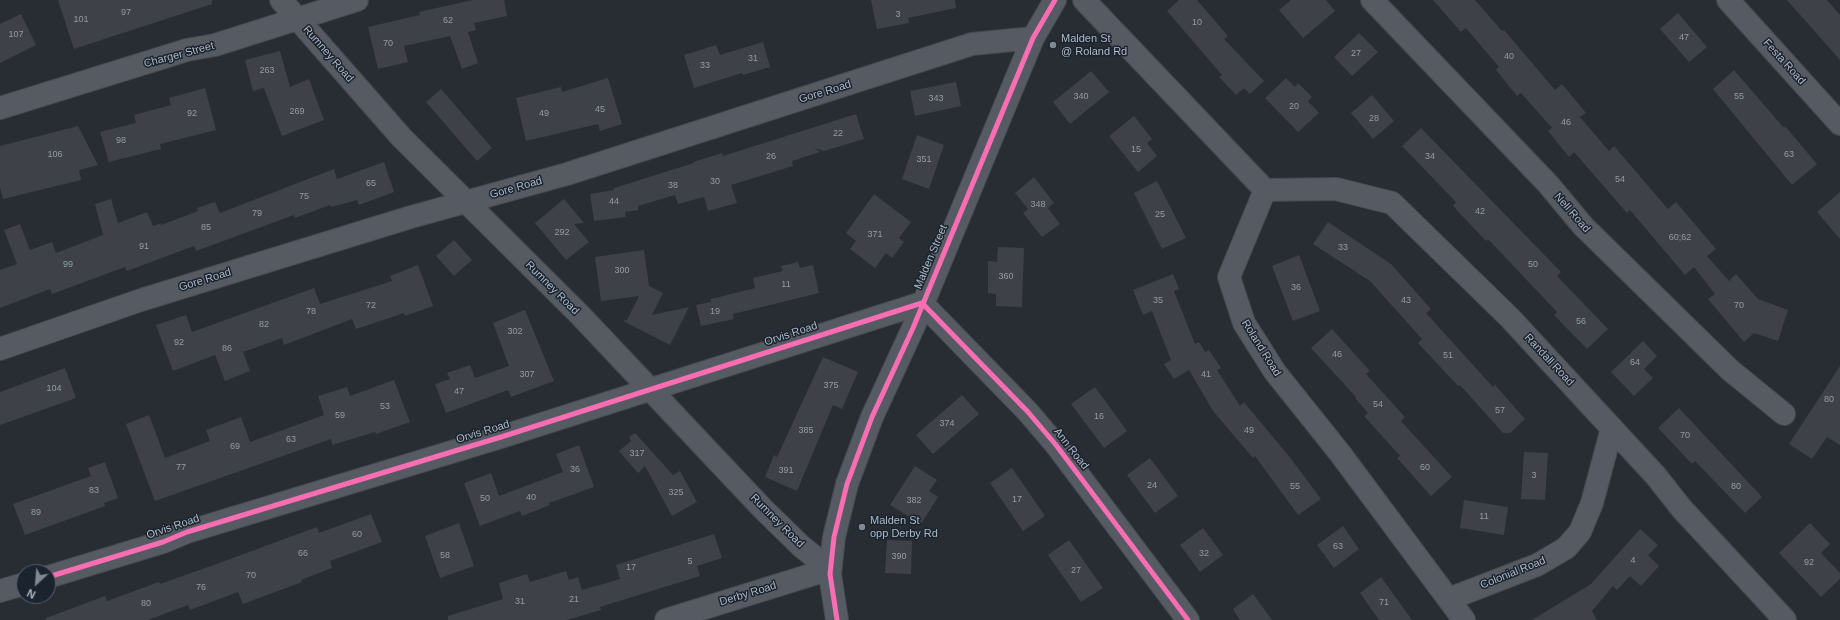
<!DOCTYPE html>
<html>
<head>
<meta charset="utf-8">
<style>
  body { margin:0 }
  #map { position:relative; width:1840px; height:620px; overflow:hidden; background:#272d33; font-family:Helvetica,sans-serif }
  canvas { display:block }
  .north { position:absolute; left:16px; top:564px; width:40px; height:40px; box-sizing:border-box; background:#1a232e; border:1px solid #565f6b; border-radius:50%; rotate:206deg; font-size:11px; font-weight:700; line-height:16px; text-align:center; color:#afb9c6 }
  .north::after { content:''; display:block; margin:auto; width:14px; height:18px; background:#7f8893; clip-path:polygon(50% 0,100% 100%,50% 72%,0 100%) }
</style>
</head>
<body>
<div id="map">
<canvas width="1840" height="620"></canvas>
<div class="north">N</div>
</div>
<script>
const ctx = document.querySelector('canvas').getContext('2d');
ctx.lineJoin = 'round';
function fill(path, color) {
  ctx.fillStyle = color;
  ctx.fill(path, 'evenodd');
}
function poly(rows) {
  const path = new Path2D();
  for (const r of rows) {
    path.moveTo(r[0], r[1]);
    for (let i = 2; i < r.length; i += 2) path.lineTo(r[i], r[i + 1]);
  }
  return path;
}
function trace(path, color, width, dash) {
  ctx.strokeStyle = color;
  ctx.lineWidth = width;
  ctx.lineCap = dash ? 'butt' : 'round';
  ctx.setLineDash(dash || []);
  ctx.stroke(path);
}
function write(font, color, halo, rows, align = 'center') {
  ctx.font = font + ' Helvetica,sans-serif';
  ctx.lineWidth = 3;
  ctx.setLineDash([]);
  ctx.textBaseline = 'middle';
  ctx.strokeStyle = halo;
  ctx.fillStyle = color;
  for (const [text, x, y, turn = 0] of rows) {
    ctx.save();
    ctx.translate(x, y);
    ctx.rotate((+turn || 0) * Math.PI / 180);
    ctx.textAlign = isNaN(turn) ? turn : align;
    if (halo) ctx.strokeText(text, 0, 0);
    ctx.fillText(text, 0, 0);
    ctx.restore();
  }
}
fill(poly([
  [58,0,212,0,212,4,74,49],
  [473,0,504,0,507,16,474,23,476,30,468,32,478,63,462,69,450,36,404,46,408,62,378,69,368,27,420,15,419,12],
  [871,0,955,0,956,8,908,18,909,23,877,29],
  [1179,0,1197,0,1228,36,1224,39,1264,81,1250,94,1244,88,1236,95,1219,77,1222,75,1167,11],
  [1291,0,1326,0,1335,11,1303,38,1279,10],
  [1433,0,1475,0,1502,31,1504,30,1555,90,1562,84,1586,113,1580,117,1609,151,1614,146,1668,209,1676,202,1716,249,1707,256,1729,281,1736,274,1758,299,1788,310,1778,341,1754,333,1744,342,1708,299,1715,294,1694,267,1685,275,1630,210,1627,213,1574,152,1569,157,1548,131,1552,128,1521,93,1517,96,1496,70,1499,67,1466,28,1461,32],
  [1787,0,1827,0,1840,15,1840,60],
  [1678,13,1707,47,1689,62,1660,29],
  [21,14,36,45,0,63,0,24],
  [1359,33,1378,52,1352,76,1334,57],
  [763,42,770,67,743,75,742,73,694,88,684,55,716,45,720,55],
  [280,51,290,87,309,79,324,120,282,136,264,88,253,91,245,60],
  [1734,70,1784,128,1785,126,1817,164,1792,185,1713,89],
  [1091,71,1109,92,1070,124,1053,102],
  [608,78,622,124,600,131,598,124,526,141,516,98,561,87,562,92],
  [1286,78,1295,87,1298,83,1312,97,1308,101,1319,113,1298,132,1265,98],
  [956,82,961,106,915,116,910,91],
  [205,88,216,130,160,144,161,149,109,162,100,132,136,123,134,115,171,105,169,98],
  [441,89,492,148,477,161,426,102],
  [1372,95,1394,121,1373,139,1351,113],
  [856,114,864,139,824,151,814,148,820,152,792,161,793,166,731,185,737,203,708,211,704,197,678,204,675,195,638,206,638,210,625,212,626,217,594,221,590,194,614,190,614,188,694,163,693,162,722,153,723,156],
  [1134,116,1152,139,1147,143,1157,156,1138,172,1109,136],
  [78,126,98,165,79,170,81,180,3,199,0,187,0,146],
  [1421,128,1561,272,1557,276,1608,329,1587,349,1554,315,1557,312,1488,239,1486,241,1453,206,1456,202,1402,146],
  [917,135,944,145,929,189,902,179],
  [384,162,394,192,359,205,357,200,331,207,330,205,295,218,294,215,196,251,194,246,127,271,125,267,52,294,50,289,0,308,0,270,17,264,4,230,20,224,30,250,52,242,56,253,103,235,95,204,111,199,118,223,147,212,153,226,161,223,161,225,198,211,197,208,215,202,220,213,334,169,337,179],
  [1034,177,1054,203,1048,208,1060,224,1042,237,1023,213,1028,209,1015,193],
  [1157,181,1186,238,1162,249,1134,193],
  [1840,192,1840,239,1817,212],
  [874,194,911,222,899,238,904,242,892,258,886,253,875,268,850,249,856,241,846,233],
  [564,199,584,223,574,224,589,242,566,260,535,223],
  [1328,222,1391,264,1431,309,1426,313,1493,387,1495,385,1525,419,1510,433,1503,433,1460,385,1458,386,1418,343,1422,339,1370,281,1313,244],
  [454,240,472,260,454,276,436,256],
  [998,247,1024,248,1022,307,996,306,996,294,988,293,988,261,997,262],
  [644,250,649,286,663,293,652,315,689,307,670,345,623,321,627,320,639,296,601,301,595,257],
  [1299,255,1320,311,1293,321,1272,266],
  [798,262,800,268,813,265,819,293,733,314,734,319,701,326,696,305,711,302,711,299,755,288,753,278,783,271,781,266],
  [418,265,433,306,405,316,404,313,356,329,352,319,284,345,282,338,243,352,250,371,225,381,215,355,173,371,156,325,186,315,192,332,314,288,320,304,392,281,390,276],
  [1173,274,1179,289,1174,291,1195,344,1199,342,1205,352,1209,350,1221,368,1217,370,1240,406,1244,402,1292,460,1321,499,1298,515,1255,456,1253,458,1213,411,1189,370,1174,379,1164,364,1171,360,1152,311,1143,315,1133,290],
  [525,310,554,381,511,397,508,390,446,413,435,384,450,379,447,373,470,365,475,378,509,366,493,323],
  [1332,329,1370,371,1366,374,1405,417,1401,421,1452,477,1431,496,1397,458,1400,456,1364,416,1368,413,1355,398,1356,397,1311,348],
  [1643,341,1657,356,1644,369,1653,378,1634,396,1611,372],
  [823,357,858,372,842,409,833,405,797,491,765,477,774,455,777,457],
  [1840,366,1840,445,1827,437,1812,459,1789,444],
  [65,368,76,398,0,425,0,392],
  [394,380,410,422,376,434,375,432,332,445,331,439,155,501,126,424,149,415,165,458,210,441,206,430,241,417,250,442,324,415,318,396,347,387,350,396],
  [1095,387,1127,431,1104,448,1071,404],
  [962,395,979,414,933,454,916,435],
  [1679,408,1762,497,1745,513,1695,461,1692,464,1658,428],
  [635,433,673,475,680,471,697,502,672,516,645,466,638,473,619,451,631,441,629,437],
  [579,445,594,487,549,503,550,505,522,516,520,511,480,526,464,483,491,473,499,496,563,472,556,454],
  [1524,452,1548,453,1545,500,1521,499],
  [1150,458,1178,496,1155,513,1127,475],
  [105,462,118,498,104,503,105,506,25,535,13,504,91,476,88,468],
  [915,466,937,480,929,491,938,497,921,524,890,505],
  [1012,468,1045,516,1023,531,990,483],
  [1464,500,1508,507,1504,535,1460,528],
  [371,514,382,542,330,561,332,568,301,580,302,582,243,604,238,592,190,610,188,605,148,620,46,620,46,618,105,596,107,601,159,582,160,584,211,566,317,527,319,533],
  [459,523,474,566,440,578,425,536],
  [1810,523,1830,544,1821,553,1840,573,1840,579,1821,597,1779,553],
  [1343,526,1359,549,1334,568,1317,545],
  [1203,528,1223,555,1200,572,1180,545],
  [1640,529,1658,545,1648,555,1659,566,1641,586,1630,576,1617,590,1613,586,1592,611,1597,620,1532,620,1591,584],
  [714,534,722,558,697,566,700,576,600,607,601,610,567,620,448,620,448,616,503,599,499,583,527,574,530,582,566,571,569,580,578,577,582,590,620,579,616,565],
  [887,540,912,541,911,574,885,573],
  [1069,540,1103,588,1081,602,1048,555],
  [1381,577,1412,620,1379,620,1360,593],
  [1253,594,1272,620,1240,620,1233,609]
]), '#3e4248');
const minor = poly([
  [281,0,402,138,580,315,763,509,802,547,830,569],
  [1084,0,1265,190,1229,277,1244,323,1275,372,1339,452,1464,620],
  [1372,0,1548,184,1583,226,1730,370,1784,414],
  [1728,0,1840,124],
  [0,108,187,50,215,45,357,0],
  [1265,190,1336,189,1392,203,1510,318,1656,476,1682,509,1785,620],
  [0,349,141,300,411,217,567,174,972,44,1033,38],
  [48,577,163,542,187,532,501,437,922,303,1028,412,1056,445,1188,620],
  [0,591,24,584],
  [1449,599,1537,565,1566,548,1580,532,1592,503,1612,428],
  [666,620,830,569],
  [837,620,830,574,834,537,847,484,872,417,913,328,1033,38,1055,0]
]);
trace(minor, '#44494e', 24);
trace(minor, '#565a62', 22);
trace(poly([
  [48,577,163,542,187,532,501,437,922,303,1028,412,1056,445,1188,620],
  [837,620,830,574,834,537,847,484,872,417,913,328,1033,38,1055,0]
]), '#f96db3', 5);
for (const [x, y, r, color] of [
  [1053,45,4,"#7f8893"],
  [862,527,4,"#7f8893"]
]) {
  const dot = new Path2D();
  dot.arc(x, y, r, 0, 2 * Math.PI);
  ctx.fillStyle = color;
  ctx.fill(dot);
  trace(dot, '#1a232e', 1.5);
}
write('9px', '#939ba6', null, [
  ["97",126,13],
  ["3",898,15],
  ["101",81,20],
  ["62",448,21],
  ["10",1197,23],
  ["107",16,35],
  ["47",1684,38],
  ["70",388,44],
  ["27",1356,54],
  ["40",1509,57],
  ["31",753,59],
  ["33",705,66],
  ["263",267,71],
  ["340",1081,97],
  ["55",1739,97],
  ["343",936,99],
  ["20",1294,107],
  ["45",600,110],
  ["269",297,112],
  ["92",192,114],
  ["49",544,114],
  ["28",1374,119],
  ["46",1566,123],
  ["22",838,134],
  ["98",121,141],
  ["15",1136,150],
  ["106",55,155],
  ["63",1789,155],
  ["26",771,157],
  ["34",1430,157],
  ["351",924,160],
  ["54",1620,180],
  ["30",715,182],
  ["65",371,184],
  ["38",673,186],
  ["75",304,197],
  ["44",614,202],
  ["348",1038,205],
  ["42",1480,212],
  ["79",257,214],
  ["25",1160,215],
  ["85",206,228],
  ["292",562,233],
  ["371",875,235],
  ["60;62",1680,238],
  ["91",144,247],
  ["33",1343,248],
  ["99",68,265],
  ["50",1533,265],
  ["300",622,271],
  ["360",1006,277],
  ["11",786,285],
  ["36",1296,288],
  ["35",1158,301],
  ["43",1406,301],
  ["72",371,306],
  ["70",1739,306],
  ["78",311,312],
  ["19",715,312],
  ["56",1581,322],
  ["82",264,325],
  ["302",515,332],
  ["92",179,343],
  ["86",227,349],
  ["46",1337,355],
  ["51",1448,356],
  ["64",1635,363],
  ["307",527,375],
  ["41",1206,375],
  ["375",831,386],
  ["104",54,389],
  ["47",459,392],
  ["80",1829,400],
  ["54",1378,405],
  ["53",385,407],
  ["57",1500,411],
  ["59",340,416],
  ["16",1099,417],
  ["374",947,424],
  ["385",806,431],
  ["49",1249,431],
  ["70",1685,436],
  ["63",291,440],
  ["69",235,447],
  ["317",637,454],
  ["77",181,468],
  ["60",1425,468],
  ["36",575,470],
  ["391",786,471],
  ["3",1534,476],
  ["24",1152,486],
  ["55",1295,487],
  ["80",1736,487],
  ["83",94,491],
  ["325",676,493],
  ["40",531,498],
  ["50",485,499],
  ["17",1017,500],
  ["382",914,501],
  ["89",36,513],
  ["11",1484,517],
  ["60",357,535],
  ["63",1338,547],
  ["66",303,554],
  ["32",1204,554],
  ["58",445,556],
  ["390",899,557],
  ["4",1633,561],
  ["5",690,562],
  ["92",1809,563],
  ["17",631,568],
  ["27",1076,571],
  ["70",251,576],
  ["76",201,588],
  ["21",574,600],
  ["31",520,602],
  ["71",1384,603],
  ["80",146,604]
]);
write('11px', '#afb9c6', '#1a232e', [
  ["Malden St",1061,39],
  ["@ Roland Rd",1061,52],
  ["Malden St",870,521],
  ["opp Derby Rd",870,534]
], 'left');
write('11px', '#afb9c6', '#1a232e', [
  ["Rumney Road",328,54,49],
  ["Charger Street",179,55,-15],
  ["Festa Road",1784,62,48],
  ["Gore Road",825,92,-17],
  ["Gore Road",516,188,-16],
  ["Nell Road",1572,213,49],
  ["Malden Street",931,257,-67],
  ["Gore Road",205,280,-17],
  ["Rumney Road",552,288,45],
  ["Orvis Road",791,334,-18],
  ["Roland Road",1261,348,58],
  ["Randall Road",1549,360,47],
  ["Orvis Road",483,432,-17],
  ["Ann Road",1071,449,52],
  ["Rumney Road",777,521,45],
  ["Orvis Road",173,527,-19],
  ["Colonial Road",1513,573,-22],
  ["Derby Road",748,594,-17]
]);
</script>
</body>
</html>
